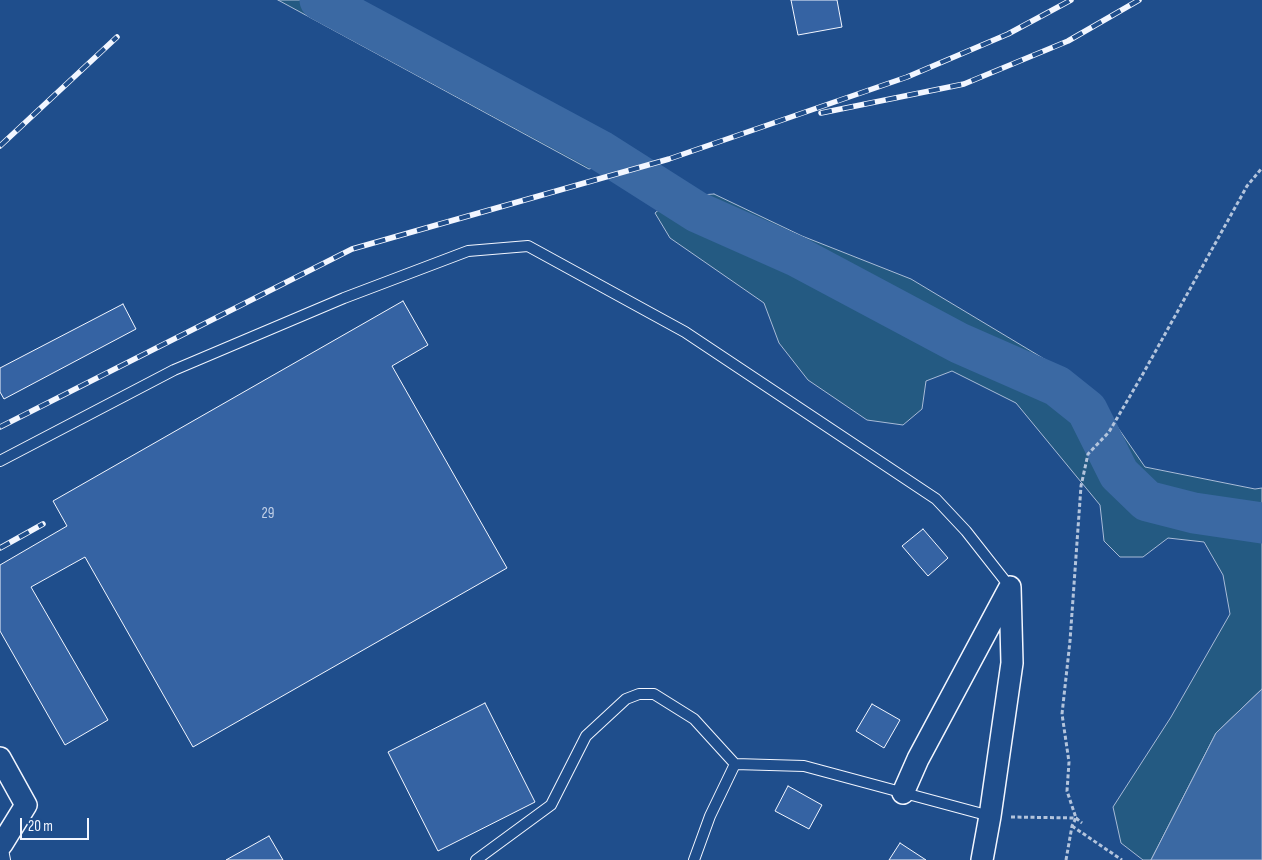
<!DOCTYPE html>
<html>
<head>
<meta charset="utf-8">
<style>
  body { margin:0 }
  #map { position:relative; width:1262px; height:860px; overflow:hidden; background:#1f4e8c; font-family:"Sofia Sans Condensed",sans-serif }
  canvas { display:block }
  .scale { position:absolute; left:20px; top:818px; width:69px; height:22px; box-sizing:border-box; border:2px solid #f2f6ff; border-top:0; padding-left:6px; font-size:15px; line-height:18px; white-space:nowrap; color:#f2f6ff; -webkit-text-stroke:4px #1f4e8c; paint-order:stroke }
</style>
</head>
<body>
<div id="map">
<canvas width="1262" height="860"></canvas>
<div class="scale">20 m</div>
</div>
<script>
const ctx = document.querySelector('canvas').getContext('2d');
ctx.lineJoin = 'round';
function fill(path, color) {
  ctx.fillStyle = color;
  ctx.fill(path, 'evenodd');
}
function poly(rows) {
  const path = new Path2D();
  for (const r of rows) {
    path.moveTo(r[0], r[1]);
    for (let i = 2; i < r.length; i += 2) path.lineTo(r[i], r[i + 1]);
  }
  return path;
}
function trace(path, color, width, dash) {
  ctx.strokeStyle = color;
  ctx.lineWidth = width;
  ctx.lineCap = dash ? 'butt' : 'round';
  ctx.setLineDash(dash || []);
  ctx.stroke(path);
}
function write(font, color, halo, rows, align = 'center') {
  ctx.font = font + ' "Sofia Sans Condensed",sans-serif';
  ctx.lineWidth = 4;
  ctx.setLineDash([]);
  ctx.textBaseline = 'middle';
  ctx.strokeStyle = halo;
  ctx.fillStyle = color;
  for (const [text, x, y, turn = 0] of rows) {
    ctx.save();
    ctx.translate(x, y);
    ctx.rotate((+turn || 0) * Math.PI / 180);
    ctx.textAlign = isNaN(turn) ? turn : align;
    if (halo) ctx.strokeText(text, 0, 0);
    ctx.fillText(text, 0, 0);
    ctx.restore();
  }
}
const green = poly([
  [278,0,361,0,642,154,589,169,278,0],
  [714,194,802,236,911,279,1066,372,1103,406,1145,467,1255,489,1262,488,1262,689,1216,733,1151,860,1143,860,1121,843,1113,807,1171,717,1230,614,1223,575,1204,542,1168,538,1143,557,1120,557,1104,541,1100,505,1016,403,952,371,926,381,922,409,903,425,867,420,808,380,779,343,764,303,670,238,655,213,674,197,714,194]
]);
fill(green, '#245a82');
trace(green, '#a8bbd7', 1);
const water = poly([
  [1262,689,1262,860,1151,860,1216,733,1262,689]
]);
fill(water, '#3b69a3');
trace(water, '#a8bbd7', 1);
trace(poly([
  [320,0,601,151,697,212,796,256,959,343,1057,386,1087,410,1119,474,1147,501,1194,513,1262,523]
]), '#3b69a3', 41);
const building = poly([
  [791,0,837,0,842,27,798,35,791,0],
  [403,301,428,345,392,366,507,568,193,747,85,557,31,587,108,720,65,745,0,631,0,565,67,526,53,501,403,301],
  [123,304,136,329,4,399,0,392,0,368,123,304],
  [923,529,948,558,928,576,902,546,923,529],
  [485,703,535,802,438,851,388,752,485,703],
  [872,704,900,720,884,748,856,731,872,704],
  [788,786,822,805,809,829,775,811,788,786],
  [269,836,283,860,226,860,269,836],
  [900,843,926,860,889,860,900,843]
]);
fill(building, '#3563a3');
trace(building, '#f2f6ff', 1);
const service = poly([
  [0,461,174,370,344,298,468,251,528,246,685,332,936,499,966,531,1010,587],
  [2,844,5,860],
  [476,860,551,805,586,736,626,699,639,694,654,694,694,719,735,764],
  [694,860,710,816,735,764,804,766,990,816]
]);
const minor = poly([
  [0,758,26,805,2,844,0,844],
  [903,793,918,759,1009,589],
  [982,860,990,816,1012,663,1010,587]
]);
trace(service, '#f2f6ff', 12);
trace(minor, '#f2f6ff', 24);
trace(poly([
  [1011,817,1076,818,1082,823],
  [1072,826,1122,860],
  [1066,860,1072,826,1076,818,1067,791,1069,762,1062,714,1070,641,1081,486,1088,454,1109,432,1144,372,1247,186,1262,168]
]), '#b3c4dc', 3, [4, 2.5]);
trace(service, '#1f4e8c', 10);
trace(minor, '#1f4e8c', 21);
const rail = poly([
  [821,113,964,84,1068,41,1139,0],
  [0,146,117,37],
  [0,427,352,249,669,159,907,77,1008,34,1071,0],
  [0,548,43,524]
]);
trace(rail, '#f2f6ff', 5.5);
trace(rail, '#1f4e8c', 4, [11]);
write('15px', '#c3d1e8', null, [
  ["29",268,514]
]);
</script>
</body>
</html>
